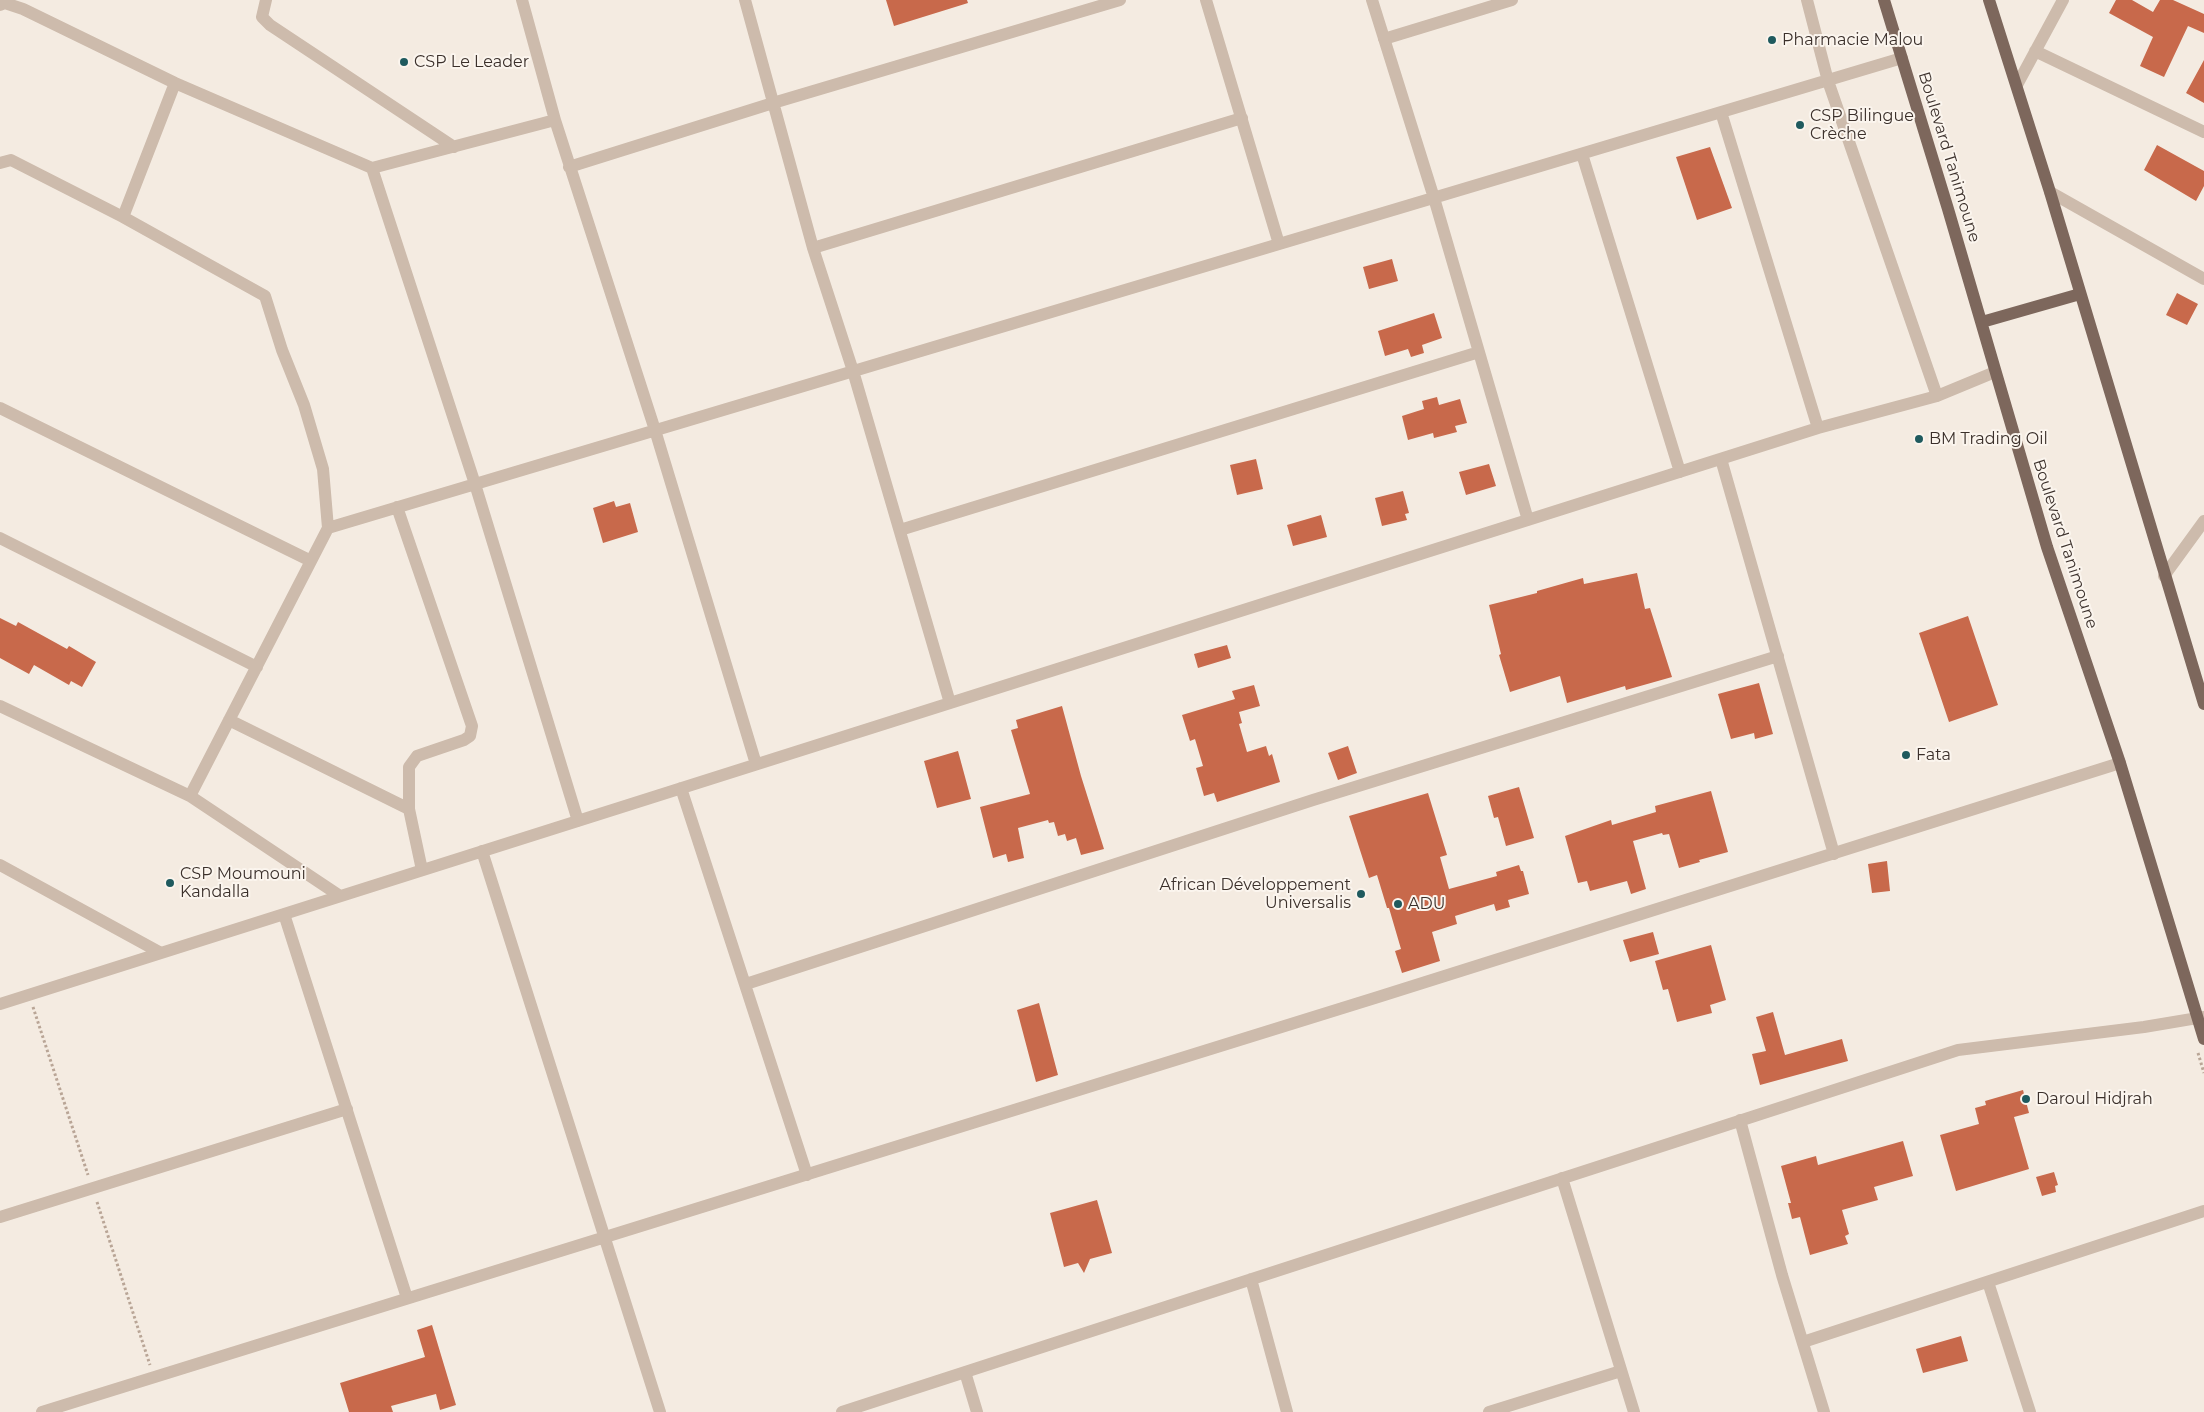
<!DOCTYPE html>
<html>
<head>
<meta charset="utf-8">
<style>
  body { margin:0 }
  canvas { display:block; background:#f4ebe1 }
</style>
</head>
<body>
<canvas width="2204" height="1412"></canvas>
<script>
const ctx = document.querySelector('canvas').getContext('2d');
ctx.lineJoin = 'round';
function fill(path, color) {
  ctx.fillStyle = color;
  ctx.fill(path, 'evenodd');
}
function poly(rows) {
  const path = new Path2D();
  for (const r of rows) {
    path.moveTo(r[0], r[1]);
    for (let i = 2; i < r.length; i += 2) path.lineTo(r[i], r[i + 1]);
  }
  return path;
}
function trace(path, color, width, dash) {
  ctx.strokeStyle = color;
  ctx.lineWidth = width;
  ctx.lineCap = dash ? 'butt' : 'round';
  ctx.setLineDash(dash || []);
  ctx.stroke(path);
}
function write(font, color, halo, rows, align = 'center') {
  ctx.font = font + ' Montserrat,sans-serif';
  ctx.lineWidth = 4;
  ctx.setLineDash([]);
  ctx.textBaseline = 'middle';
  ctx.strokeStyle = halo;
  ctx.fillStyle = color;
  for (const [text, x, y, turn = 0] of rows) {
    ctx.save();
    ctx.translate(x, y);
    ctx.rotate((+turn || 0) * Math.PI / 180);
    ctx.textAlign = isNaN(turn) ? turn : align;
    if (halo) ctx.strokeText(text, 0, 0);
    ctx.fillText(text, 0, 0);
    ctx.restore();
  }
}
fill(poly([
  [886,0,967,0,968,3,894,26],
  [2116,0,2132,0,2153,12,2160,0,2173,0,2204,14,2204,33,2188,26,2164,77,2140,66,2153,37,2109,13],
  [2204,60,2204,103,2186,93],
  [2157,145,2204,171,2204,186,2196,201,2144,170],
  [1710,147,1732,208,1697,220,1676,157],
  [1392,259,1398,281,1369,289,1363,267],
  [2177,293,2198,304,2187,325,2166,315],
  [1434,313,1442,338,1422,345,1424,353,1411,357,1408,349,1385,356,1378,331],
  [1437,397,1439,405,1460,399,1467,423,1455,426,1457,432,1434,438,1433,433,1408,440,1402,416,1424,409,1422,401],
  [1256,459,1263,489,1237,495,1230,465],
  [1489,464,1496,486,1466,495,1459,472],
  [1403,491,1409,513,1405,514,1407,520,1382,526,1375,498],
  [614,501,616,507,630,503,638,532,603,543,593,508],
  [1321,515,1327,537,1293,546,1287,525],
  [1637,573,1645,609,1650,608,1672,677,1626,690,1625,686,1567,703,1560,676,1510,692,1499,655,1501,654,1489,605,1537,593,1537,591,1583,578,1584,584],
  [1968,616,1998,705,1949,722,1919,633],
  [0,618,16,626,18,622,67,649,69,646,96,662,82,687,71,681,69,685,34,665,29,674,0,658],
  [1227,645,1231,658,1198,668,1194,654],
  [1759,683,1773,734,1755,739,1754,733,1731,739,1718,694],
  [1254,685,1260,706,1239,712,1242,723,1239,724,1247,752,1266,746,1269,756,1272,754,1280,782,1217,802,1214,793,1204,796,1196,768,1203,766,1195,739,1190,741,1182,715,1235,699,1232,691],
  [1062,706,1081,776,1104,849,1081,855,1076,838,1067,841,1065,834,1058,836,1054,822,1049,823,1048,820,1018,828,1024,858,1008,862,1006,854,993,858,980,807,1030,794,1011,730,1018,728,1016,720],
  [1348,746,1357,773,1338,780,1328,753],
  [958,751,971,799,937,808,924,761],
  [1519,787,1534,838,1506,846,1498,817,1494,818,1488,796],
  [1711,791,1728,852,1699,860,1700,862,1679,868,1669,834,1663,835,1662,833,1633,841,1646,889,1631,894,1627,881,1590,891,1587,881,1578,883,1565,836,1611,820,1612,825,1656,812,1655,806],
  [1428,793,1447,855,1440,857,1449,889,1497,876,1496,872,1519,865,1521,871,1523,871,1529,894,1508,900,1510,907,1496,911,1494,904,1455,916,1457,924,1432,932,1440,961,1402,973,1395,951,1401,949,1389,908,1387,908,1377,875,1369,878,1349,816],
  [1887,861,1890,891,1872,893,1868,864],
  [1653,932,1659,954,1630,962,1623,940],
  [1711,945,1726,1000,1710,1005,1712,1013,1677,1022,1668,989,1663,990,1655,961],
  [1039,1003,1058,1075,1036,1082,1017,1010],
  [1773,1012,1785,1055,1842,1039,1848,1061,1760,1085,1752,1054,1766,1051,1756,1017],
  [2023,1090,2029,1113,2014,1117,2029,1169,1956,1191,1940,1135,1979,1124,1975,1108,1986,1105,1985,1101],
  [1903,1141,1913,1176,1874,1187,1878,1200,1842,1210,1849,1234,1845,1236,1848,1244,1810,1255,1800,1217,1792,1219,1788,1203,1791,1203,1781,1166,1816,1156,1818,1165],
  [2054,1172,2058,1185,2055,1186,2056,1192,2042,1196,2036,1177],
  [1097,1200,1112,1253,1090,1259,1084,1273,1078,1263,1064,1267,1050,1213],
  [432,1325,456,1405,440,1410,436,1394,391,1406,393,1412,349,1412,340,1383,425,1357,417,1330],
  [1961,1336,1968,1361,1923,1373,1916,1349]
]), '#c8694b');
trace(poly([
  [33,1007,88,1175],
  [2198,1053,2204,1073],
  [97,1202,150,1365]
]), '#b9a596', 3, [2.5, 2.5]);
trace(poly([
  [266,0,262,17,270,25,454,147],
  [522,0,555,120,655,430,756,764],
  [745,0,813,248,853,371,950,703],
  [1206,0,1279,244],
  [1372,0,1434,198,1528,520],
  [1807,0,1828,81,1937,396],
  [0,5,5,3,23,9,175,83,372,168,475,484,578,821],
  [1384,39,1512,0],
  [2035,51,2204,132],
  [2017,85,2063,0],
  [1721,112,1818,428],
  [1582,154,1680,472],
  [0,163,11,160,123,217,265,296,282,350,304,405,323,469,328,528,190,796],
  [569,167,773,103,1120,0],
  [372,168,555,120],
  [2050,192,2204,279],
  [123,217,175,83],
  [813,248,1242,118],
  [0,408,311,561],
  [1721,459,1834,854],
  [397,507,472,726,470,736,464,740,417,756,409,767,409,809,422,870],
  [328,528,1902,58],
  [900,530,1479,352],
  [0,538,257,667],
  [2164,576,2204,521],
  [0,706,190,796,340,896],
  [229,720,409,809],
  [681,788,807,1175],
  [482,851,660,1412],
  [0,865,161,953],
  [284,914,407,1298],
  [746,984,1313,800,1778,656],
  [0,1004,1818,428,1937,396,1995,372],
  [1740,1120,1782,1275,1824,1412],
  [1562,1178,1634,1412],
  [0,1217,347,1109],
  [1251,1279,1287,1412],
  [1988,1282,2030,1412],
  [1803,1342,2204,1211],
  [965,1372,977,1412],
  [42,1412,1378,997,2120,763],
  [842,1412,1958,1050,2144,1027,2204,1017],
  [1489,1412,1621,1371]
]), '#cdbbac', 12);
trace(poly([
  [1884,0,1948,209,2047,547,2120,763,2204,1039],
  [1989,0,2050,192,2204,704],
  [1982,322,2080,294]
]), '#7d675c', 12);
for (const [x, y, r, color] of [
  [1772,40,5,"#1f5a5e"],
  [404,62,5,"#1f5a5e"],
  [1800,125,5,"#1f5a5e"],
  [1919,439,5,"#1f5a5e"],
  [1906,755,5,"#1f5a5e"],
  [170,883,5,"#1f5a5e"],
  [1361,894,5,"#1f5a5e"],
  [1398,904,5,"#1f5a5e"],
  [2026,1099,5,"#1f5a5e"]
]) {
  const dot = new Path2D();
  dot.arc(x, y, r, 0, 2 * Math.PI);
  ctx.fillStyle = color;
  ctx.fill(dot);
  trace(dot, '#fbf5ee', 2);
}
write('16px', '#3b302b', '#fbf5ee', [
  ["Pharmacie Malou",1782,40],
  ["CSP Le Leader",414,62],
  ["CSP Bilingue",1810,116],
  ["Crèche",1810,134],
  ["BM Trading Oil",1929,439],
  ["Fata",1916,755],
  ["CSP Moumouni",180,874],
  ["Kandalla",180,892],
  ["African Développement",1351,885,"right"],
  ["Universalis",1351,903,"right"],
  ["ADU",1408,904],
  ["Daroul Hidjrah",2036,1099]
], 'left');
write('16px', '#3b302b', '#fbf5ee', [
  ["Boulevard Tanimoune",1949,157,73],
  ["Boulevard Tanimoune",2065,544,72]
]);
</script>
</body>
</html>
